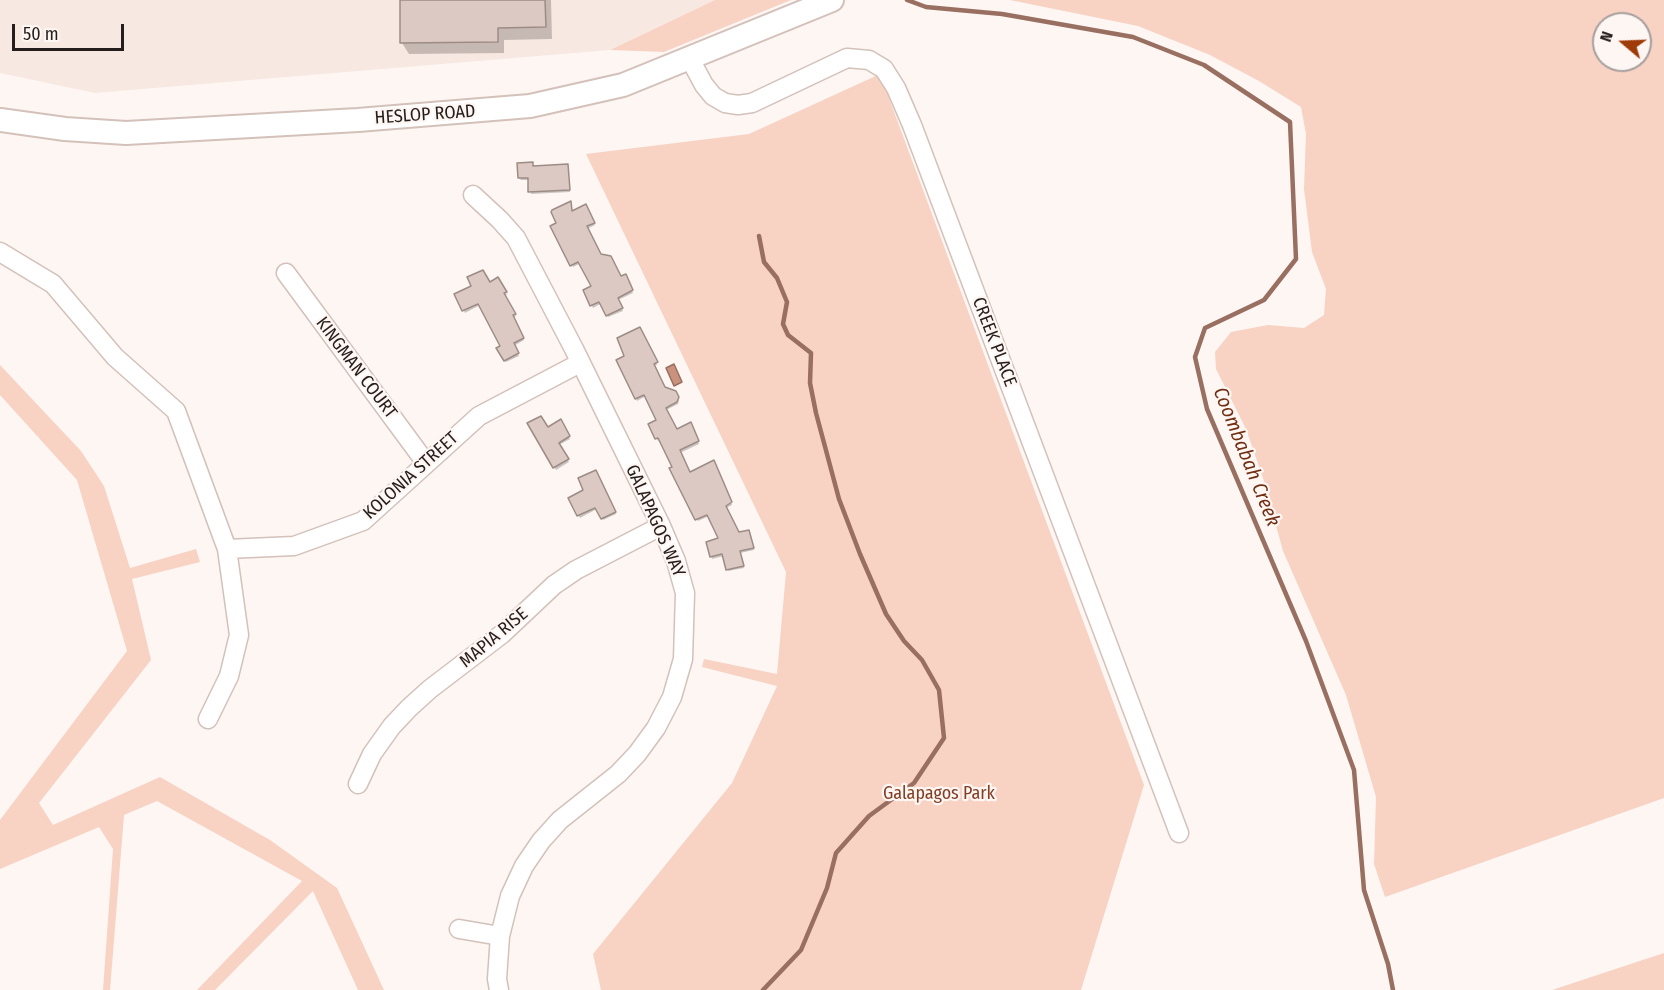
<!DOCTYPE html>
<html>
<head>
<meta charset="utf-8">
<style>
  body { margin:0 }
  #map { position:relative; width:1664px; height:990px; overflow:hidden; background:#fdf6f3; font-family:"Fira Sans Condensed",sans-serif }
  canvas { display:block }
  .north { position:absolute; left:1592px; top:12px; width:60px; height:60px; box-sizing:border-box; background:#fdf6f3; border:2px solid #a69f9d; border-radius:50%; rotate:289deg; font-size:16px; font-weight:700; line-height:24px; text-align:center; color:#241d1b }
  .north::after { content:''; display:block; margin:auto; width:21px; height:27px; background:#9f3a09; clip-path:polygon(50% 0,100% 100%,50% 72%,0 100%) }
  .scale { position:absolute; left:12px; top:24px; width:112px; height:27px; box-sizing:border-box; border:3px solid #241d1b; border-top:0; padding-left:8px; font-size:18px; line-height:21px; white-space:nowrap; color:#241d1b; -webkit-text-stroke:4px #fdf6f3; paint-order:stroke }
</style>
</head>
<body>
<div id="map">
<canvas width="1664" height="990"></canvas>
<div class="north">N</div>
<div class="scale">50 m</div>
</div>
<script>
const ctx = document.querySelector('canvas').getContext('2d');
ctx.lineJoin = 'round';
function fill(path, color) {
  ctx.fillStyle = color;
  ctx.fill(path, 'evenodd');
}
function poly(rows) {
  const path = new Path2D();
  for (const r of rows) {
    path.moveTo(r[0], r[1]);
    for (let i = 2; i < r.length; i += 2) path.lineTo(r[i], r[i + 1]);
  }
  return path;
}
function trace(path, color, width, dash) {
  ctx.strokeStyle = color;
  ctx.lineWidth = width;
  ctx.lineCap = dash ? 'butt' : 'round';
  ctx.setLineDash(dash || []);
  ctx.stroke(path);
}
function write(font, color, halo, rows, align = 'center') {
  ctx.font = font + ' "Fira Sans Condensed",sans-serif';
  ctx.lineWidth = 4.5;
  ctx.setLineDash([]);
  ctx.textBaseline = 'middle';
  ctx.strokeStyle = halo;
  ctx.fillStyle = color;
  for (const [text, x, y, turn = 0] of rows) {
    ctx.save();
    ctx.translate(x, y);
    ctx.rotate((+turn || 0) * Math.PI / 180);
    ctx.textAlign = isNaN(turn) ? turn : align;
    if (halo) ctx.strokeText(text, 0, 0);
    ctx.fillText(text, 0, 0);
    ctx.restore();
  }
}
fill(poly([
  [0,0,715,0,610,50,95,93,0,73]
]), '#f8e8e2');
fill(poly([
  [715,0,791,0,664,52,610,50],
  [1010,0,1664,0,1664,798,1385,897,1374,864,1376,797,1346,695,1283,551,1263,478,1246,429,1216,369,1215,352,1231,332,1268,325,1304,328,1324,315,1326,289,1312,252,1304,189,1306,134,1301,107,1259,81,1210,55,1138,26],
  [1604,24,1640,24,1640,60,1604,60],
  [880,74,1144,785,1081,990,601,990,593,954,732,783,777,686,702,667,704,659,777,674,786,572,586,154,749,134],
  [0,365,81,451,104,486,130,568,196,549,200,562,132,579,151,660,39,803,53,825,160,777,270,840,337,888,384,990,358,990,313,891,215,990,197,990,302,881,157,801,124,815,110,990,103,990,113,849,99,827,0,869,0,820,127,651,77,480,0,395],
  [1664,953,1664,990,1552,990]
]), '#f8d2c3');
const water = poly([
  [674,364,682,382,674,386,666,368,674,364]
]);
fill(water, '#ca927d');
trace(water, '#986f60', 1.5);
fill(poly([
  [401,0,551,0,552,39,504,40,504,53,409,54,402,43],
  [532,164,533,167,568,165,570,192,531,194,529,180,521,180,519,178],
  [585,206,595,225,587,229,600,256,620,278,625,276,633,293,618,300,623,311,608,317,602,303,593,308,585,291,593,287,581,263,573,267,552,227,572,212],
  [498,279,507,295,504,296,516,316,513,318,524,340,514,346,519,356,506,362,498,348,502,346,480,305,465,313,456,295],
  [640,329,657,365,654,366,664,388,675,392,679,400,678,404,666,410,676,431,691,424,699,444,680,453,690,474,714,462,732,505,726,508,739,534,749,531,750,533,754,550,740,553,744,568,728,571,724,556,712,559,708,543,720,539,709,516,698,521,697,519,660,439,658,441,650,425,658,421,646,396,637,401,618,360,626,357],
  [560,421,570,439,559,445,569,462,556,470,529,424,547,429],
  [595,472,616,514,603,520,597,509,580,518,570,498,585,491]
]), '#0003');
trace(poly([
  [907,0,926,7,1002,14,1133,37,1204,65,1290,122,1296,259,1264,300,1205,328,1195,357,1207,409,1306,641,1354,770,1364,890,1388,964,1393,990],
  [759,236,764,262,777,278,787,302,783,324,788,335,811,353,810,383,816,413,839,499,860,554,886,614,904,641,922,660,939,690,944,738,914,783,869,816,836,853,827,888,801,950,763,990]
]), '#986f60', 4.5);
const building = poly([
  [400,0,545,0,546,27,498,28,498,42,400,43,400,0],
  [533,162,533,166,568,164,570,190,528,192,528,178,518,178,517,163,533,162],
  [571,201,572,211,586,204,595,223,587,226,601,254,611,256,621,276,626,274,633,290,618,298,623,308,606,316,599,302,590,306,583,290,591,286,578,262,570,266,550,226,556,223,551,212,552,210,571,201],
  [483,270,490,282,498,277,507,292,504,293,516,314,513,315,524,338,514,343,519,353,504,361,496,348,500,346,478,304,462,311,454,294,471,286,467,277,483,270],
  [640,327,658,362,654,364,665,387,676,391,679,397,677,402,666,408,677,429,691,422,699,441,680,450,690,472,714,460,732,502,726,506,739,532,749,530,754,548,740,551,744,566,726,570,722,554,710,557,706,542,718,538,707,515,695,520,669,468,672,467,658,438,655,439,648,424,656,420,644,395,635,399,616,360,624,356,617,338,640,327],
  [541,416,548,427,561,419,570,436,559,443,569,459,553,468,527,423,541,416],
  [596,470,616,512,601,519,595,508,577,516,568,498,583,490,578,478,596,470]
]);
fill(building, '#dcc9c3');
trace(building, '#9d8c86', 1.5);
const minor = poly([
  [690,59,704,85,713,96,725,103,738,105,752,103,847,58,869,60,884,69,896,88,912,125,1179,833],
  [473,195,500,220,516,238,574,349,661,526,676,561,685,593,683,659,672,697,656,728,637,754,618,774,560,820,541,841,524,866,510,896,500,936,497,979,499,990],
  [0,252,53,284,115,357,176,411,227,549,239,635,229,676,208,719],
  [286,273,426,463],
  [227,549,294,546,363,521,479,416,580,363],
  [358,784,372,754,392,726,409,708,430,689,502,634,554,585,576,570,661,526],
  [459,929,500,936]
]);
const tertiary = poly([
  [0,120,65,129,126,133,358,120,530,106,623,85,832,0]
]);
trace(minor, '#d3c1ba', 21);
trace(tertiary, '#d3c1ba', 26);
trace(minor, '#fff', 18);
trace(tertiary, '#fff', 22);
write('18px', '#241d1b', '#fdf6f3', [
  ["HESLOP ROAD",425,115,-4],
  ["CREEK PLACE",994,342,69],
  ["KINGMAN COURT",356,368,53],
  ["KOLONIA STREET",411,476,-42],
  ["GALAPAGOS WAY",655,521,66],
  ["MAPIA RISE",494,638,-40]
]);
write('18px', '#843e23', '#fdf6f3', [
  ["Galapagos Park",939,794]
]);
write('italic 20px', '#722e12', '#fdf6f3', [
  ["Coombabah Creek",1246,457,68]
]);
</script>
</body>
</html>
